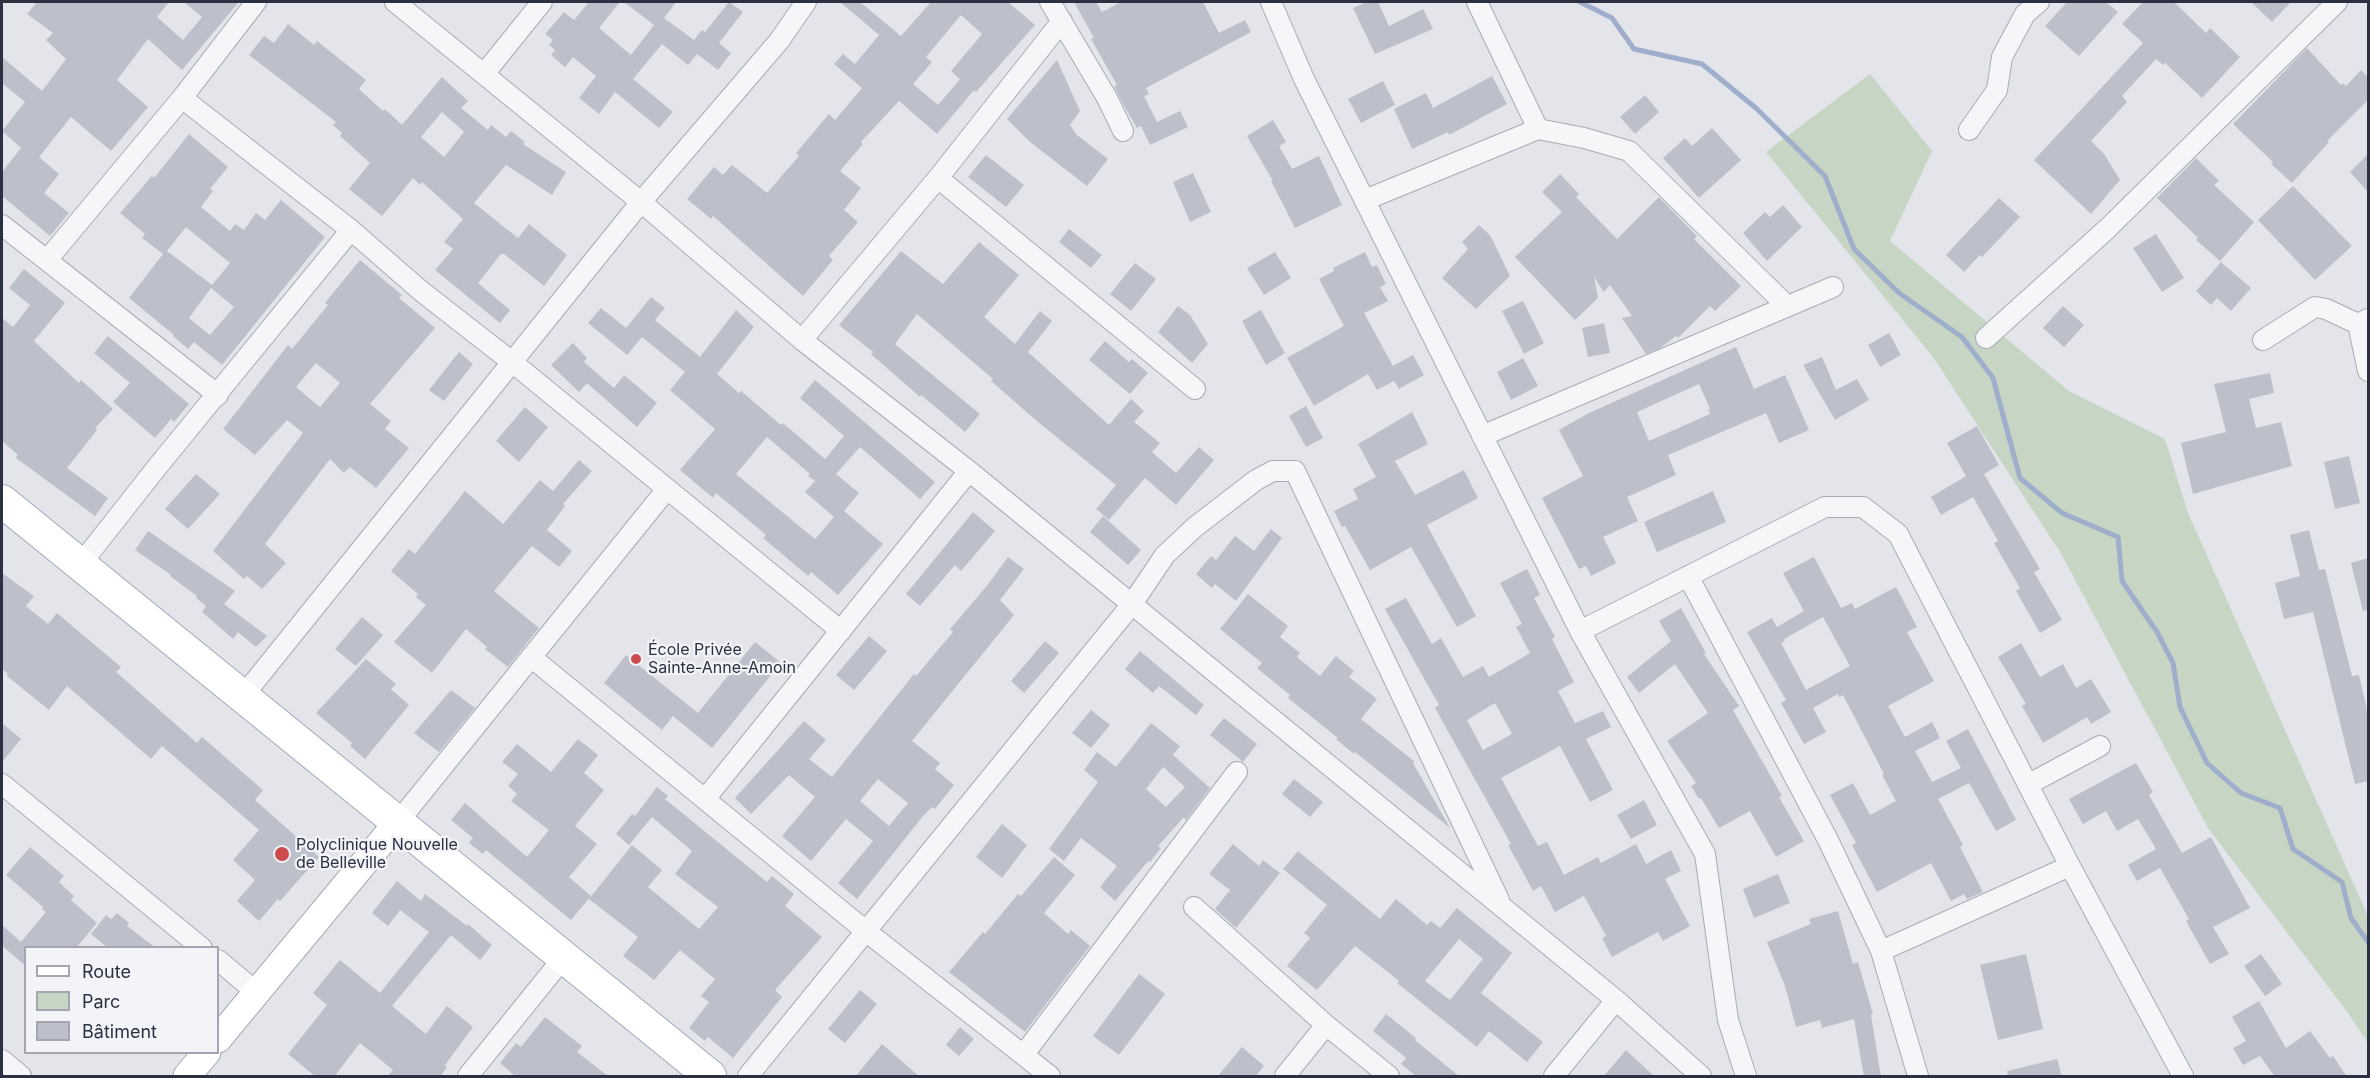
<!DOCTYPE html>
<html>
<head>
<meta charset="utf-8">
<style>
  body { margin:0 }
  #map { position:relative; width:2370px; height:1078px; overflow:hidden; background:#e3e5eb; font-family:Inter,sans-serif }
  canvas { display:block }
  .frame { position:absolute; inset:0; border:3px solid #2b3043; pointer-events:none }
  .legend { position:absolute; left:24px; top:946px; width:195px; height:108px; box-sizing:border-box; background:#f3f4f8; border:2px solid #a3a6b0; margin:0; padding:8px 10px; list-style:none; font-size:18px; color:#2b3043 }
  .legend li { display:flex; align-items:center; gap:12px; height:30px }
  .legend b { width:30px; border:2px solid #a3a6b0 }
</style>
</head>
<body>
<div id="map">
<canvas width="2370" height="1078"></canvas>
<div class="frame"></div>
<ul class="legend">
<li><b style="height:8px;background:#fff"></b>Route</li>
<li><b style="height:16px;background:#c6d5c4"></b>Parc</li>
<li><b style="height:16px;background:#bdc0cb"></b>Bâtiment</li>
</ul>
</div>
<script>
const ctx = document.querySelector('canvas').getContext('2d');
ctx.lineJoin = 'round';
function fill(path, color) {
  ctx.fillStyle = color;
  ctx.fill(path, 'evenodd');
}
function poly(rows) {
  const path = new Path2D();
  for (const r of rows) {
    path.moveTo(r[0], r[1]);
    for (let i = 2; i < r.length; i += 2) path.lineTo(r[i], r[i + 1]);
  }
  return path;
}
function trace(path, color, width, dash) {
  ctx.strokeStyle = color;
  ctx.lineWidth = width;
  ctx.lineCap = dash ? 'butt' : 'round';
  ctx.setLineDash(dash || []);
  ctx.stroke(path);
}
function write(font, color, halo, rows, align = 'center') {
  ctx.font = font + ' Inter,sans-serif';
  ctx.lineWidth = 4.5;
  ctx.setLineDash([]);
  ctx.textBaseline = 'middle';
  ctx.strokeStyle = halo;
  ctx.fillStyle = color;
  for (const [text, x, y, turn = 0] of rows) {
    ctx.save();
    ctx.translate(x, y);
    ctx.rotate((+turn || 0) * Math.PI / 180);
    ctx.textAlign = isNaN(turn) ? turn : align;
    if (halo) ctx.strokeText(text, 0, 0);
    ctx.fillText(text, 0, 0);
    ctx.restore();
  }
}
fill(poly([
  [1870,74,1932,151,1890,241,2069,391,2165,439,2188,513,2368,916,2368,1043,2348,1013,2208,828,2060,552,1933,357,1766,152]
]), '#c6d5c4');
trace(poly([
  [1580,2,1612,18,1634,49,1702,64,1757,109,1825,176,1854,249,1899,293,1962,337,1993,378,2020,478,2062,513,2118,537,2122,581,2157,632,2173,663,2180,707,2207,763,2241,793,2280,808,2293,849,2342,882,2351,918,2368,942]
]), '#9faeca', 5);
fill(poly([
  [37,2,169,2,157,17,183,40,202,17,184,2,239,2,182,70,148,39,117,80,148,107,111,151,71,117,39,157,59,174,44,193,69,213,50,236,2,196,2,172,21,148,2,131,25,102,2,83,2,57,42,91,66,59,46,40,53,33,27,14],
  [589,2,620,2,599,28,631,55,654,25,624,2,676,2,664,18,694,40,702,30,705,32,729,2,743,12,719,43,731,53,718,70,697,54,688,65,662,44,633,79,673,112,659,128,615,92,599,114,579,98,596,76,573,57,565,67,551,55,555,50,549,45,553,40,545,34,564,12,574,20],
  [840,2,860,2,901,36,931,2,1008,2,1035,25,976,92,974,90,937,134,899,101,861,142,863,144,840,171,861,188,844,210,858,222,829,256,833,260,803,296,713,216,711,219,687,199,714,167,723,175,732,165,767,193,799,156,796,153,829,114,835,120,862,88,834,64,843,54,855,64,879,35],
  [961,15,982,34,951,71,960,79,938,105,913,84,932,62,926,57],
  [1074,2,1096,2,1102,12,1121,2,1203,2,1219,33,1245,20,1251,32,1146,88,1149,94,1144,96,1157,122,1180,111,1188,127,1150,145,1141,126,1137,128,1124,106,1114,86,1117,85,1091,39,1094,38],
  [1367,2,1378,2,1389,26,1423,9,1433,29,1375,54,1353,8],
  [2067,2,2106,2,2118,12,2079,56,2045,26],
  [2143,2,2174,2,2206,33,2210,28,2240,57,2202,98,2165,63,2163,65,2156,59,2122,96,2127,102,2091,141,2104,154,2120,180,2091,214,2034,160,2143,43,2122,24],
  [2251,2,2291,2,2272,22],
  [288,24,314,45,317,41,366,80,359,89,383,111,385,109,402,125,442,77,468,101,461,108,488,130,491,125,506,137,511,131,525,142,523,144,566,172,552,195,506,165,474,203,518,238,529,224,567,255,544,286,504,254,501,254,478,283,510,310,500,323,435,270,453,249,444,242,463,219,422,182,420,185,413,178,382,216,349,189,370,163,340,136,342,133,333,125,336,122,249,55,264,36,274,43],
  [442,112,464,132,444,157,421,137],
  [2307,48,2341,85,2343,83,2346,86,2361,70,2368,77,2368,100,2327,141,2329,142,2292,183,2271,164,2273,162,2233,124],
  [1057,60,1080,111,1070,125,1077,135,1108,159,1087,186,1030,142,1007,119],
  [1492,76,1507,104,1449,135,1448,132,1412,149,1394,109,1426,93,1433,108],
  [1383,81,1395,105,1361,123,1348,99],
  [1645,95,1659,112,1635,134,1620,117],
  [1273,120,1286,142,1279,146,1292,169,1319,156,1342,205,1295,228,1271,181,1273,181,1247,136],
  [1712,128,1741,160,1699,198,1663,158,1685,138,1692,146],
  [189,134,228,167,210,189,213,191,201,207,230,231,235,224,244,230,256,213,265,220,281,200,325,237,222,365,194,342,188,349,173,336,174,335,129,298,163,254,142,238,145,234,120,213,152,176,154,178],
  [186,227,230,263,212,285,167,251],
  [211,288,234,307,210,335,189,318],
  [2368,154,2368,192,2350,172],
  [986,155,1024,185,1006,207,968,177],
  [2196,158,2219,181,2214,185,2254,222,2220,261,2196,240,2198,238,2157,198],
  [1193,173,1211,212,1190,222,1173,182],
  [1560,174,1579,194,1576,197,1617,239,1659,197,1697,236,1694,239,1741,286,1715,311,1710,306,1678,338,1676,336,1660,348,1646,354,1622,318,1632,316,1610,285,1604,292,1594,277,1598,298,1575,320,1515,257,1562,212,1542,192],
  [2293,186,2352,246,2315,280,2258,220],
  [1999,198,2020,217,1982,257,1980,255,1964,272,1946,255],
  [1783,205,1802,227,1767,261,1743,233,1765,212,1770,217],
  [1479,225,1490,235,1510,276,1476,309,1442,278,1468,249,1462,242],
  [1069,229,1102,255,1091,268,1059,242],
  [2156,234,2184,278,2162,292,2133,248],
  [979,242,1019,275,984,317,1015,344,1040,311,1052,321,1028,352,1109,425,1131,399,1144,411,1134,422,1160,443,1152,452,1176,473,1199,447,1214,460,1176,505,1145,478,1109,520,1096,509,1116,485,1038,422,991,381,993,379,917,314,895,344,980,414,965,432,921,395,920,397,871,354,873,352,839,325,901,251,943,284],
  [1275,252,1291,278,1264,295,1247,268],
  [1365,252,1372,267,1377,265,1386,284,1380,287,1388,301,1364,313,1393,366,1413,355,1424,375,1399,389,1394,381,1377,390,1368,374,1314,406,1287,358,1344,326,1319,279,1334,271,1333,268],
  [360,260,402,295,399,298,435,328,370,404,391,421,385,429,409,448,376,488,350,467,344,473,330,459,265,544,286,563,262,589,247,576,244,579,213,551,303,433,287,420,255,455,223,429,288,345,292,349,328,305,325,303],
  [316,363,340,383,320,407,296,387],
  [2221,262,2251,288,2231,311,2217,298,2211,305,2196,291],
  [1135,263,1156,279,1131,311,1110,294],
  [24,269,65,303,34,341,79,383,81,380,113,409,95,428,97,430,67,468,108,498,95,516,16,458,18,455,2,441,2,318,13,327,30,305,9,288],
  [651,297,665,308,655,320,700,357,736,310,754,327,717,374,739,393,741,391,781,425,783,423,825,459,844,436,800,398,815,380,935,482,920,499,860,447,836,474,859,493,844,511,883,544,838,595,811,572,808,576,763,538,766,535,716,493,713,498,680,470,715,429,670,390,685,372,642,337,627,355,588,323,601,308,626,328],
  [767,437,810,474,808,476,815,481,805,492,834,517,815,539,736,474],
  [1523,301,1544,343,1524,354,1502,311],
  [1178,306,1190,315,1208,344,1192,363,1158,332],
  [2063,306,2084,325,2064,347,2043,328],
  [1261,310,1285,353,1266,365,1242,321],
  [1604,323,1610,353,1588,357,1582,328],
  [1889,333,1901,355,1880,367,1868,345],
  [108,336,189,404,174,422,171,419,155,438,113,402,130,383,94,353],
  [1105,341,1129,362,1132,359,1148,373,1130,394,1089,360],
  [573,343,587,358,584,362,614,388,624,375,657,403,637,427,587,383,579,392,551,365],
  [1736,347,1754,389,1785,375,1809,430,1779,443,1766,413,1668,455,1676,475,1627,497,1638,521,1603,537,1616,563,1591,576,1586,566,1579,569,1542,498,1583,476,1559,430,1589,413],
  [1699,384,1710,409,1708,410,1710,414,1649,441,1637,412],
  [459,352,473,364,444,401,429,390],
  [1822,357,1836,390,1857,379,1869,400,1835,420,1803,365],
  [1523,358,1538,386,1511,400,1497,372],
  [2270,373,2274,393,2249,399,2256,428,2281,422,2292,466,2193,494,2181,443,2226,432,2214,384],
  [1306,406,1323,438,1306,447,1289,416],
  [525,407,548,427,519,462,496,441],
  [1412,412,1428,444,1395,461,1415,495,1464,470,1478,498,1427,525,1476,616,1457,627,1411,547,1370,570,1345,526,1342,527,1334,511,1358,499,1353,489,1376,477,1358,444],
  [1977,426,1999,465,1984,474,2040,569,2034,572,2062,620,2040,633,2016,591,2020,588,1994,543,1998,541,1973,497,1941,515,1931,497,1966,476,1947,443],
  [2349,456,2360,503,2335,509,2324,462],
  [579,460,592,471,563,504,565,506,547,530,572,551,559,567,532,546,494,591,539,628,508,667,485,649,487,647,466,629,432,673,394,642,426,605,416,597,418,594,391,571,409,549,415,554,465,491,503,524,540,480,553,491],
  [196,474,220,494,188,529,165,509],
  [1713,491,1726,522,1657,552,1644,522],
  [973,512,995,531,961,571,955,565,920,606,906,594],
  [1103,516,1141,550,1128,565,1090,532],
  [1271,529,1282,538,1236,601,1215,584,1212,588,1196,574,1211,556,1216,560,1235,536,1254,551],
  [2309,530,2319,570,2325,569,2352,676,2359,675,2368,715,2368,781,2355,784,2313,612,2284,619,2275,583,2300,576,2290,535],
  [148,531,235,591,224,604,267,636,256,647,238,632,233,639,202,612,206,606,196,598,197,596,170,576,171,575,135,550],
  [1008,557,1024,569,1000,600,1014,615,912,741,940,763,935,769,954,785,935,809,932,807,923,816,857,899,838,883,873,841,846,819,811,861,782,836,815,797,789,775,751,814,735,798,804,721,826,740,809,759,832,777,914,674,916,676,953,632,950,629,986,587],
  [878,779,908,803,889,826,860,801],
  [1814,557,1841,608,1852,603,1855,609,1896,587,1917,627,1907,632,1934,681,1888,706,1905,737,1932,722,1940,738,1915,751,1932,782,1961,768,1946,741,1968,729,2016,820,1996,831,1969,783,1938,799,1963,845,1960,847,1983,892,1967,899,1964,894,1951,901,1931,863,1877,892,1852,845,1856,843,1830,795,1853,783,1870,815,1896,801,1882,775,1884,774,1843,695,1839,697,1838,694,1813,708,1826,732,1804,744,1781,703,1786,700,1747,632,1772,618,1777,627,1804,611,1783,573],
  [1823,617,1850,666,1806,690,1781,643,1785,641,1784,639],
  [2368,558,2368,610,2363,611,2351,563],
  [1527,569,1540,595,1534,598,1555,637,1552,639,1574,682,1558,691,1575,723,1603,711,1611,727,1586,739,1613,790,1590,802,1560,746,1501,778,1538,846,1547,842,1564,875,1598,857,1601,863,1636,844,1646,864,1671,850,1681,871,1665,879,1690,926,1663,941,1658,932,1612,957,1602,938,1606,936,1584,896,1555,912,1541,886,1533,891,1508,845,1511,844,1435,708,1439,705,1385,609,1406,598,1432,644,1441,638,1463,677,1483,666,1489,677,1530,653,1516,627,1522,624,1500,583],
  [1495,703,1512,734,1483,750,1467,720],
  [2,573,34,596,26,606,48,624,57,613,121,667,116,672,197,743,202,737,263,790,255,800,319,857,280,901,278,899,259,921,237,901,255,880,233,860,259,830,162,746,151,759,67,686,49,710,7,676,8,674,2,669],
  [1248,594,1288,626,1280,637,1300,653,1297,657,1320,676,1336,656,1354,671,1349,677,1377,699,1361,719,1414,761,1413,763,1450,828,1355,752,1354,754,1336,739,1338,738,1288,698,1290,695,1257,668,1262,663,1220,629],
  [1681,608,1706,653,1704,654,1739,706,1733,710,1782,796,1779,797,1804,841,1776,857,1750,811,1719,828,1701,798,1699,799,1691,786,1696,783,1667,741,1708,713,1675,664,1639,693,1627,677,1671,641,1659,621],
  [362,617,383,635,356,666,335,649],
  [869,636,887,651,854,690,836,675],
  [1045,641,1059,653,1024,693,1011,681],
  [755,642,781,663,712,748,673,716,662,730,604,683,626,655,698,713],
  [2021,643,2040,677,2063,664,2076,688,2091,679,2111,712,2091,724,2087,717,2043,743,2022,706,2026,704,1998,657],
  [1140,651,1204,705,1196,715,1159,686,1153,693,1125,669],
  [366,659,396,684,391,689,409,705,365,759,350,746,352,743,316,713],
  [451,690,475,708,439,752,414,733],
  [1091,710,1110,725,1091,748,1072,733],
  [1224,718,1257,744,1243,762,1210,735],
  [2,723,21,739,2,762],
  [1151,723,1180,746,1173,755,1210,788,1186,820,1184,817,1158,846,1161,848,1150,862,1148,861,1115,901,1100,887,1117,866,1081,838,1064,861,1049,849,1098,782,1084,770,1097,752,1116,767],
  [1163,767,1185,787,1166,807,1146,789],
  [578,739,598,755,584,773,604,790,575,826,597,844,569,877,591,896,571,920,486,850,483,854,469,843,473,838,451,820,465,803,527,857,549,830,511,801,517,794,508,786,518,774,502,762,517,744,551,772],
  [2136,763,2153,792,2149,795,2182,853,2211,837,2250,908,2213,927,2229,954,2210,964,2186,921,2189,919,2160,868,2137,881,2128,865,2156,849,2138,819,2117,831,2106,811,2083,824,2069,799],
  [1294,779,1323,802,1310,817,1282,794],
  [657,787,668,796,665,799,767,882,772,876,794,894,785,906,822,937,775,990,782,997,733,1058,708,1037,705,1041,689,1028,709,1002,701,996,715,979,680,950,654,980,623,956,638,937,589,899,632,845,662,870,648,887,699,929,718,907,675,874,692,851,652,817,629,845,616,834,632,814,635,816],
  [1644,800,1657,825,1631,839,1617,815],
  [1002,824,1027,845,1002,878,976,857],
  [1233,844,1259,866,1263,860,1280,873,1236,928,1215,909,1230,890,1209,874],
  [30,847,64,876,59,882,74,896,71,900,97,923,76,948,26,948,26,966,2,946,2,925,21,942,46,912,42,909,43,907,6,875],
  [1298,851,1380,919,1396,899,1427,925,1431,921,1440,928,1457,908,1512,953,1481,993,1543,1042,1527,1062,1489,1031,1477,1047,1397,983,1399,981,1355,946,1317,990,1287,966,1310,938,1304,933,1327,905,1283,869],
  [1459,939,1483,959,1450,1000,1425,981],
  [1054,857,1075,875,1044,913,1068,934,1071,930,1090,946,1025,1032,949,972,983,932,985,934,1018,894,1021,896],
  [1778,874,1790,903,1754,918,1743,889],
  [397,881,421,901,425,894,467,926,468,924,492,945,480,960,451,935,392,1006,426,1034,447,1006,473,1027,445,1065,447,1067,440,1077,387,1077,393,1070,360,1043,334,1077,316,1077,288,1054,327,1005,313,993,340,960,380,993,429,932,400,910,388,926,372,913],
  [1838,911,1853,964,1858,962,1873,1014,1871,1015,1881,1077,1864,1077,1854,1019,1822,1028,1820,1020,1796,1027,1785,986,1767,942,1811,924,1809,919],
  [117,913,129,923,127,926,156,948,108,948,91,934,106,915,111,919],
  [2026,954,2043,1029,1998,1040,1980,965],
  [2261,954,2282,984,2265,996,2244,966],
  [1139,974,1165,994,1119,1055,1093,1036],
  [860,990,877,1004,845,1043,828,1029],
  [2259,1001,2286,1048,2310,1031,2330,1058,2333,1056,2347,1077,2275,1077,2260,1056,2243,1065,2233,1048,2246,1041,2232,1017],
  [1386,1014,1416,1038,1415,1040,1460,1077,1417,1077,1401,1064,1406,1058,1373,1031],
  [545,1017,582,1046,577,1052,609,1077,516,1077,500,1063,516,1043,521,1047],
  [960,1027,974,1039,959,1056,946,1045],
  [882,1044,920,1077,855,1077],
  [1242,1047,1264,1066,1255,1077,1217,1077],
  [1626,1050,1655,1077,1603,1077],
  [2057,1059,2062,1077,2008,1077,2007,1071]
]), '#bdc0cb');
const street = poly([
  [395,2,641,202,802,340,969,471,1616,1000,1701,1076],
  [1050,2,1107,98,1123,131],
  [1271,2,1304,79,1580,631,1705,854,1728,1020,1746,1076],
  [1477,2,1538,129],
  [484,74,542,2],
  [182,98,351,230,421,291,512,362,841,631],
  [1969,130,1997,90,2002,57,2025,14,2039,2],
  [938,178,1195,389],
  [1365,200,1538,129,1584,138,1629,151,1787,306],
  [2,225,218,395],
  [47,260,182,98,256,2],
  [2358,324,2368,371],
  [1986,338,2107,229,2337,2],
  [802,340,938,178,1062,21],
  [2263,340,2315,307,2326,309,2358,324,2368,319],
  [1482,436,1833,287],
  [80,565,158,466,351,230],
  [1688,576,1828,840,1881,951,1918,1076],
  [1580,631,1825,507,1863,507,1898,534,2070,866,2183,1076],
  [531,657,867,932,1050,1076],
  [243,696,641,202,779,41,806,2],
  [2,784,202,948],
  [2029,784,2100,746],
  [705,799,969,471],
  [398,822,667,489],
  [1194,907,1326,1025,1389,1076],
  [1881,951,2070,866],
  [218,960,256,992],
  [1024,1054,1237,772],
  [2,1060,21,1076],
  [468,1076,564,957],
  [748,1076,1132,604,1165,555,1195,527,1256,480,1273,471,1295,471,1499,900],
  [1285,1076,1326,1025],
  [1554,1076,1616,1000]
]);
const secondary = poly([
  [218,1039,398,822],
  [187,1076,207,1052]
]);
const primary = poly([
  [2,501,710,1076]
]);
trace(street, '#a8abb5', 22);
trace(secondary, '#a8abb5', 29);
trace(primary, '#a2a8b6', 34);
trace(street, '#f6f6f9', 20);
trace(secondary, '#fff', 27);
trace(primary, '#fff', 32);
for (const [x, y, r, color] of [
  [636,659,6,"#cd4b4c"],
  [282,854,8,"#cd4b4c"]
]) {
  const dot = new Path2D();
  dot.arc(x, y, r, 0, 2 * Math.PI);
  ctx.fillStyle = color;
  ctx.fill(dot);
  trace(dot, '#f3f4f8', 2);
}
write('16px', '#2b3043', '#f3f4f8', [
  ["École Privée",648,650],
  ["Sainte-Anne-Amoin",648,668],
  ["Polyclinique Nouvelle",296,845],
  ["de Belleville",296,863]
], 'left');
</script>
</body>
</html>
